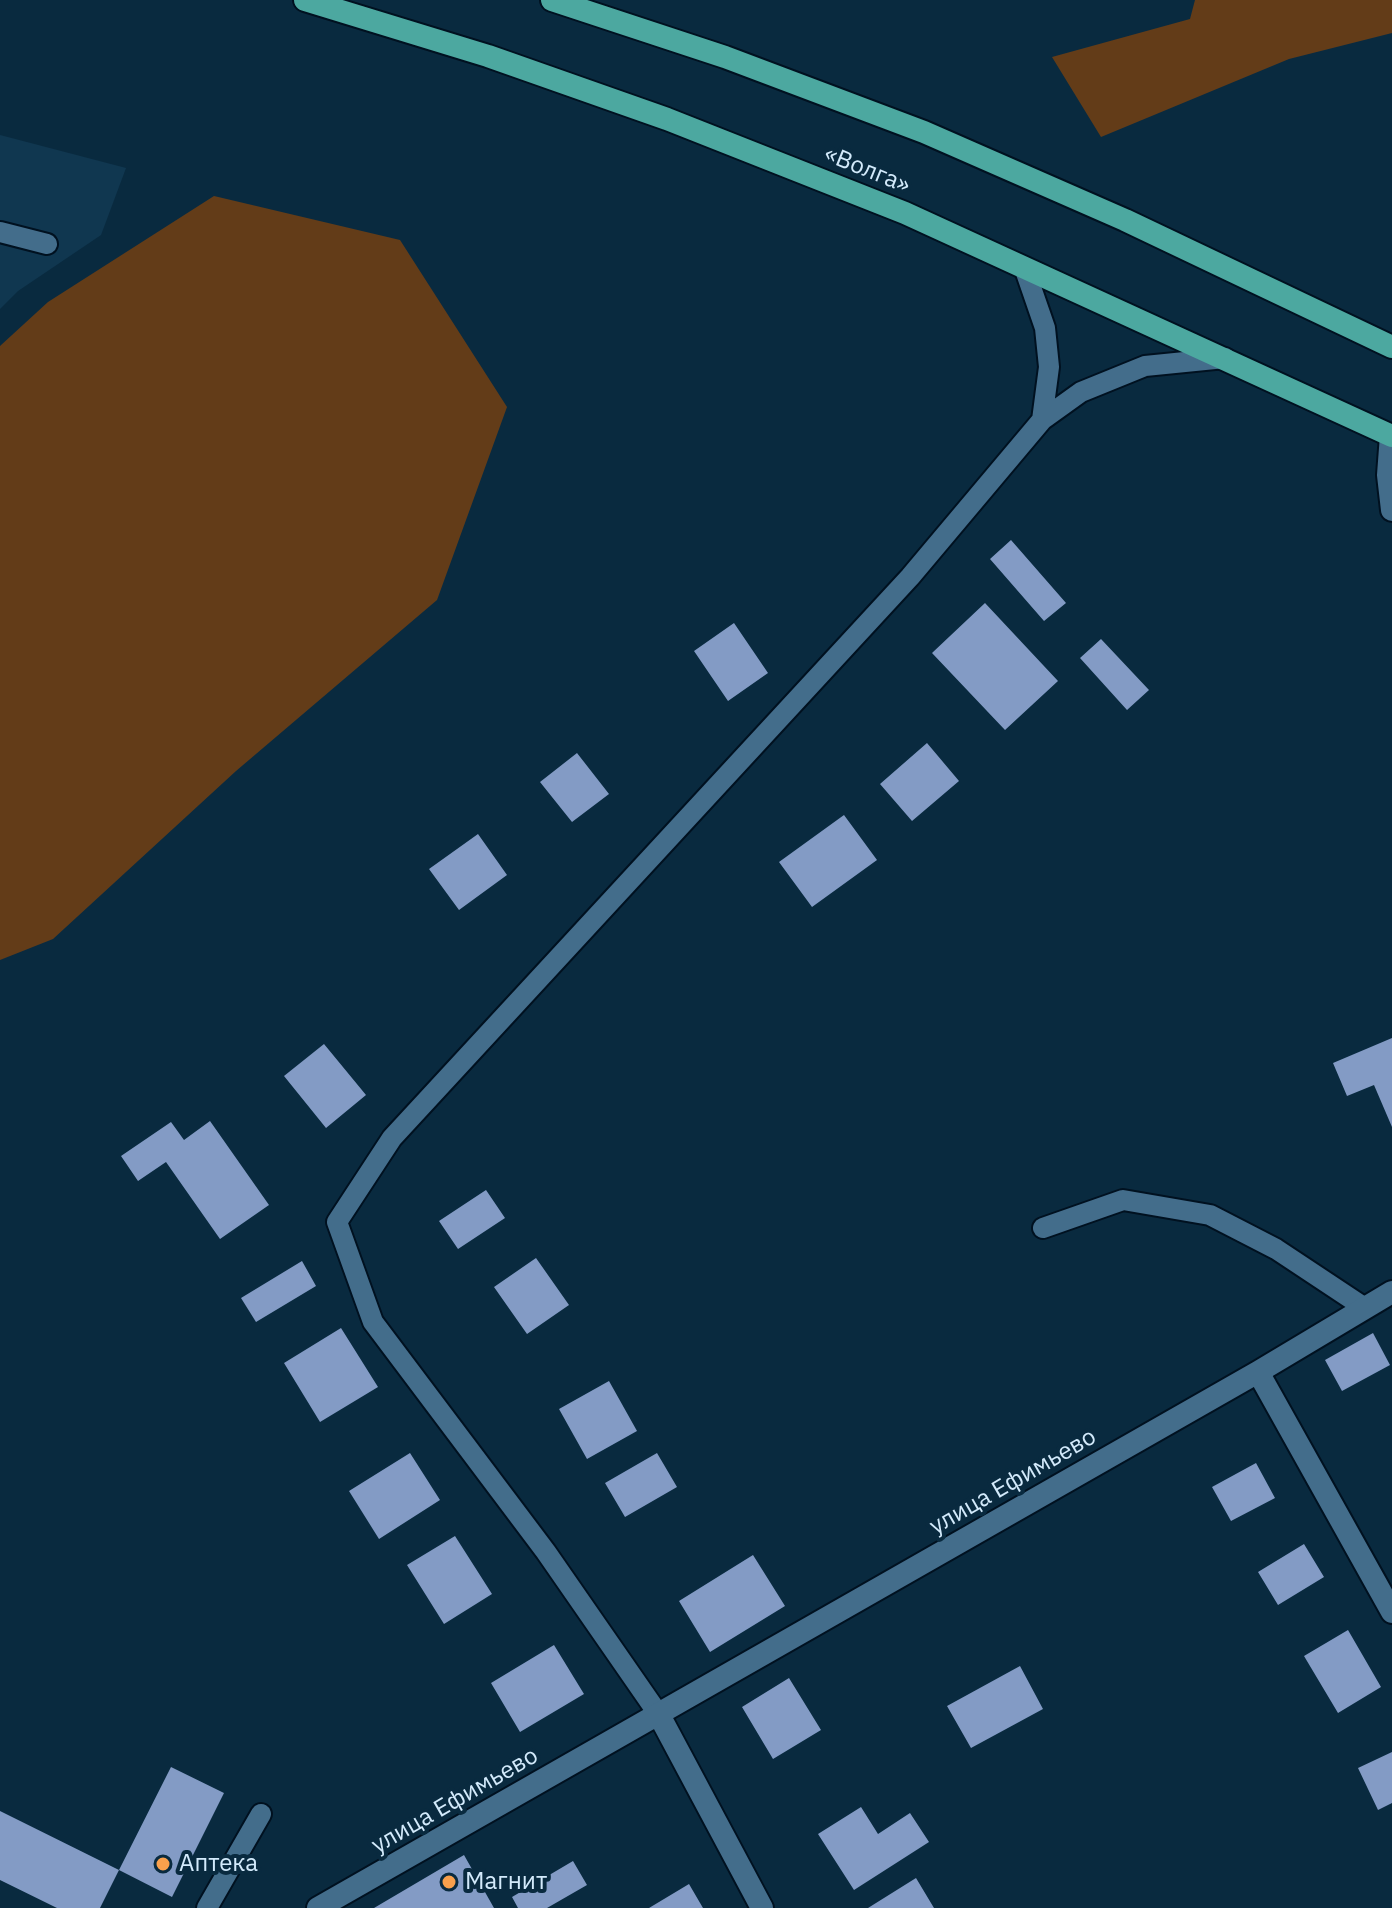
<!DOCTYPE html>
<html>
<head>
<meta charset="utf-8">
<style>
  body { margin:0 }
  canvas { display:block; background:#092a3f }
</style>
</head>
<body>
<canvas width="1392" height="1908"></canvas>
<script>
const ctx = document.querySelector('canvas').getContext('2d');
ctx.lineJoin = 'round';
function fill(path, color) {
  ctx.fillStyle = color;
  ctx.fill(path, 'evenodd');
}
function poly(rows) {
  const path = new Path2D();
  for (const r of rows) {
    path.moveTo(r[0], r[1]);
    for (let i = 2; i < r.length; i += 2) path.lineTo(r[i], r[i + 1]);
  }
  return path;
}
function trace(path, color, width, dash) {
  ctx.strokeStyle = color;
  ctx.lineWidth = width;
  ctx.lineCap = dash ? 'butt' : 'round';
  ctx.setLineDash(dash || []);
  ctx.stroke(path);
}
function write(font, color, halo, rows, align = 'center') {
  ctx.font = font + ' "IBM Plex Sans",sans-serif';
  ctx.lineWidth = 8;
  ctx.setLineDash([]);
  ctx.textBaseline = 'middle';
  ctx.strokeStyle = halo;
  ctx.fillStyle = color;
  for (const [text, x, y, turn = 0] of rows) {
    ctx.save();
    ctx.translate(x, y);
    ctx.rotate((+turn || 0) * Math.PI / 180);
    ctx.textAlign = isNaN(turn) ? turn : align;
    if (halo) ctx.strokeText(text, 0, 0);
    ctx.fillText(text, 0, 0);
    ctx.restore();
  }
}
fill(poly([
  [0,135,126,168,101,235,18,291,0,309]
]), '#103750');
fill(poly([
  [1195,0,1392,0,1392,33,1289,59,1101,137,1052,57,1190,19],
  [214,196,400,240,507,407,437,600,236,771,53,939,0,960,0,346,48,302]
]), '#633c18');
fill(poly([
  [1011,540,1066,603,1044,621,990,559],
  [985,603,1058,681,1005,730,932,653],
  [734,623,768,673,728,701,694,651],
  [1101,639,1149,690,1127,710,1080,658],
  [927,743,959,781,912,821,880,784],
  [577,753,609,794,572,822,540,782],
  [844,815,877,860,812,907,779,862],
  [478,834,507,875,459,910,429,869],
  [1392,1038,1392,1127,1374,1085,1347,1096,1333,1063],
  [324,1044,366,1095,326,1128,284,1076],
  [210,1121,269,1205,220,1239,166,1162,138,1181,121,1156,171,1122,184,1140],
  [486,1190,505,1218,458,1249,439,1221],
  [536,1258,569,1305,527,1334,494,1287],
  [302,1261,316,1286,256,1322,241,1298],
  [341,1328,378,1387,320,1422,284,1363],
  [1373,1333,1390,1365,1342,1391,1325,1360],
  [609,1381,637,1431,587,1459,559,1409],
  [410,1453,440,1500,379,1539,349,1491],
  [657,1453,677,1487,625,1517,605,1483],
  [1256,1463,1275,1498,1231,1521,1212,1487],
  [455,1536,492,1594,444,1624,407,1565],
  [1304,1544,1324,1577,1278,1605,1258,1572],
  [753,1555,785,1606,710,1652,679,1601],
  [1348,1630,1381,1687,1338,1713,1304,1656],
  [554,1645,584,1694,520,1732,491,1683],
  [1020,1666,1043,1709,971,1748,947,1706],
  [789,1678,821,1730,773,1759,742,1707],
  [1392,1752,1392,1803,1378,1810,1358,1768],
  [171,1767,224,1793,172,1897,119,1870],
  [861,1807,878,1834,910,1813,929,1842,854,1890,818,1834],
  [0,1811,119,1870,100,1908,57,1908,0,1880],
  [464,1855,494,1908,374,1908],
  [573,1861,587,1885,547,1908,518,1908,512,1897],
  [916,1878,934,1908,868,1908],
  [689,1884,703,1908,649,1908]
]), '#839bc5');
const service = poly([
  [0,232,47,244],
  [1024,267,1045,328,1049,367,1042,420],
  [1043,1228,1123,1200,1210,1215,1276,1249,1365,1308],
  [659,1715,546,1552,373,1322,337,1222,392,1138,910,577,1042,420,1081,392,1145,366,1225,358],
  [207,1908,261,1814]
]);
const minor = poly([
  [1391,435,1388,475,1392,510],
  [1258,1372,1392,1612],
  [659,1715,762,1908],
  [318,1908,1258,1372,1392,1292]
]);
const trunk = poly([
  [305,0,488,56,667,119,905,213,1392,436],
  [552,0,725,57,924,132,1125,220,1392,347]
]);
trace(service, '#001120', 24);
trace(minor, '#001120', 26);
trace(trunk, '#001120', 26);
trace(service, '#436d8b', 20);
trace(minor, '#436d8b', 22);
trace(trunk, '#4ca8a0', 22);
for (const [x, y, r, color] of [
  [163,1864,8,"#f9a04c"],
  [449,1882,8,"#f9a04c"]
]) {
  const dot = new Path2D();
  dot.arc(x, y, r, 0, 2 * Math.PI);
  ctx.fillStyle = color;
  ctx.fill(dot);
  trace(dot, '#092a3f', 3);
}
write('24px', '#d3eafb', '#092a3f', [
  ["«Волга»",867,170,22],
  ["улица Ефимьево",1013,1482,-30],
  ["улица Ефимьево",455,1801,-30]
]);
write('24px', '#d3eafb', '#092a3f', [
  ["Аптека",179,1864],
  ["Магнит",465,1882]
], 'left');
</script>
</body>
</html>
